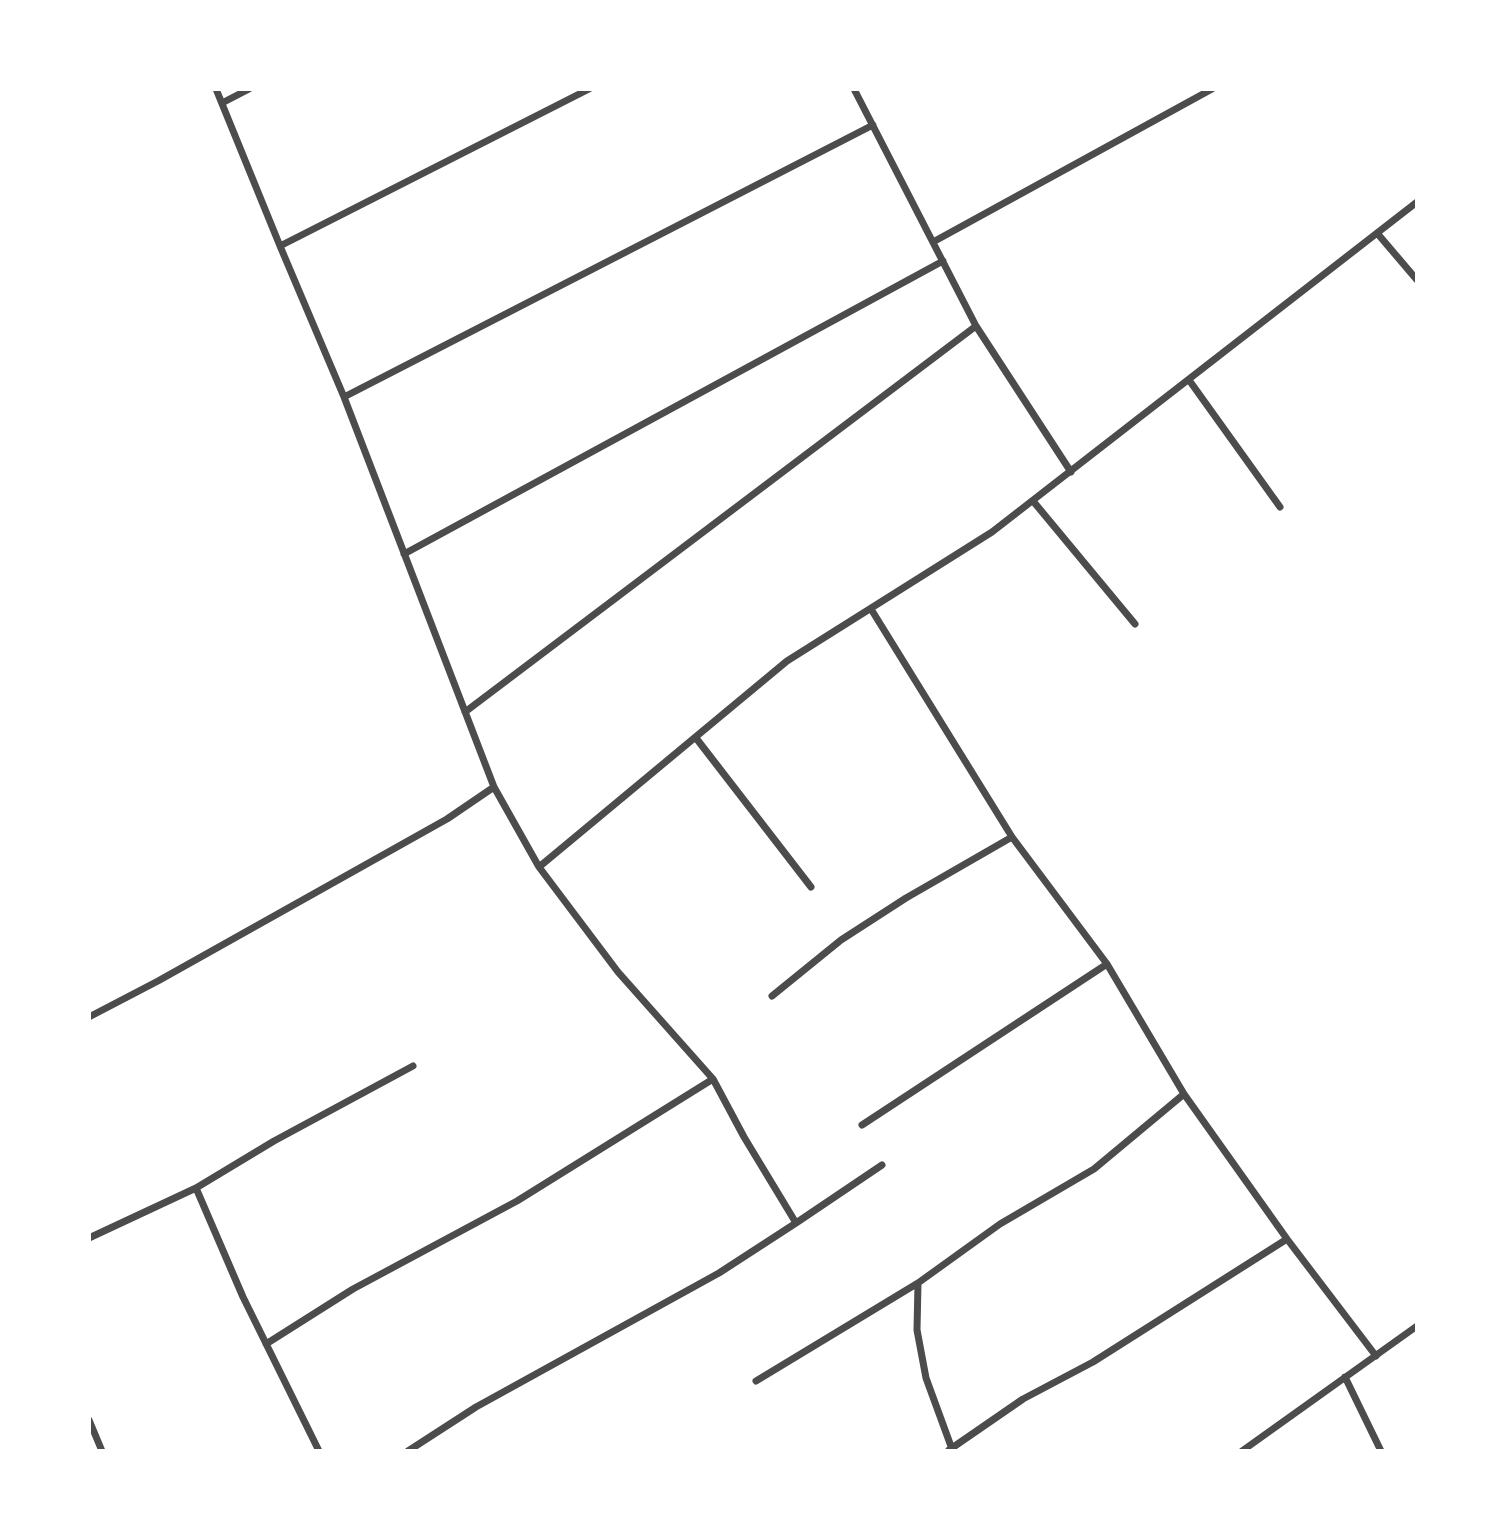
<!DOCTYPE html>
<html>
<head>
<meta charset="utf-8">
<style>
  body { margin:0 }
  #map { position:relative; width:1506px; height:1540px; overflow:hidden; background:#fff; font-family:"IBM Plex Sans",sans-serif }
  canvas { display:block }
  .frame { position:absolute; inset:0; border:91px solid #fff; pointer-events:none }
</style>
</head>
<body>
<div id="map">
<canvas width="1506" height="1540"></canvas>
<div class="frame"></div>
</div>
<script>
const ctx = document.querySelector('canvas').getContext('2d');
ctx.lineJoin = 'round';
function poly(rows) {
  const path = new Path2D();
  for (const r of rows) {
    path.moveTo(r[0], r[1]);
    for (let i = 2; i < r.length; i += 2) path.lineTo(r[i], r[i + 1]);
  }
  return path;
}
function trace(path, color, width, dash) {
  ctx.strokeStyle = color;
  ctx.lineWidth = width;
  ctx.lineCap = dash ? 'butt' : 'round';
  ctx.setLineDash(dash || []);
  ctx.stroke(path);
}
trace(poly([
  [854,89,976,326,1071,472],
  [222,103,249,89],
  [1377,233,1417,280],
  [933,242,1212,89],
  [280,246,589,89],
  [1189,380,1280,507],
  [344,397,873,125],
  [1033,501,1135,624],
  [404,554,943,261],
  [871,609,1012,837,1107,964,1184,1094,1287,1239,1376,1356],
  [465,712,976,326],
  [696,738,811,887],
  [494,787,539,867],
  [772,996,841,940,906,898,1012,837],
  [89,1017,158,981,447,819,494,787,344,397,280,246,216,89],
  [862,1125,1107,964],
  [196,1188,274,1141,413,1066],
  [796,1223,882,1165],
  [89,1238,196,1188,243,1297,319,1451],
  [266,1344,353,1289,517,1201,713,1079],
  [1345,1377,1381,1451],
  [756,1381,918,1283],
  [89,1420,102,1451],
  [952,1449,926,1378,917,1330,918,1283,1000,1224,1094,1169,1184,1094],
  [949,1450,1023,1399,1093,1362,1287,1239],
  [408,1451,476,1407,719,1273,796,1223,744,1137,713,1079,618,972,539,867,787,661,992,532,1417,202],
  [1242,1451,1417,1326]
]), '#4c4c4c', 7);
</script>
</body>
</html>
